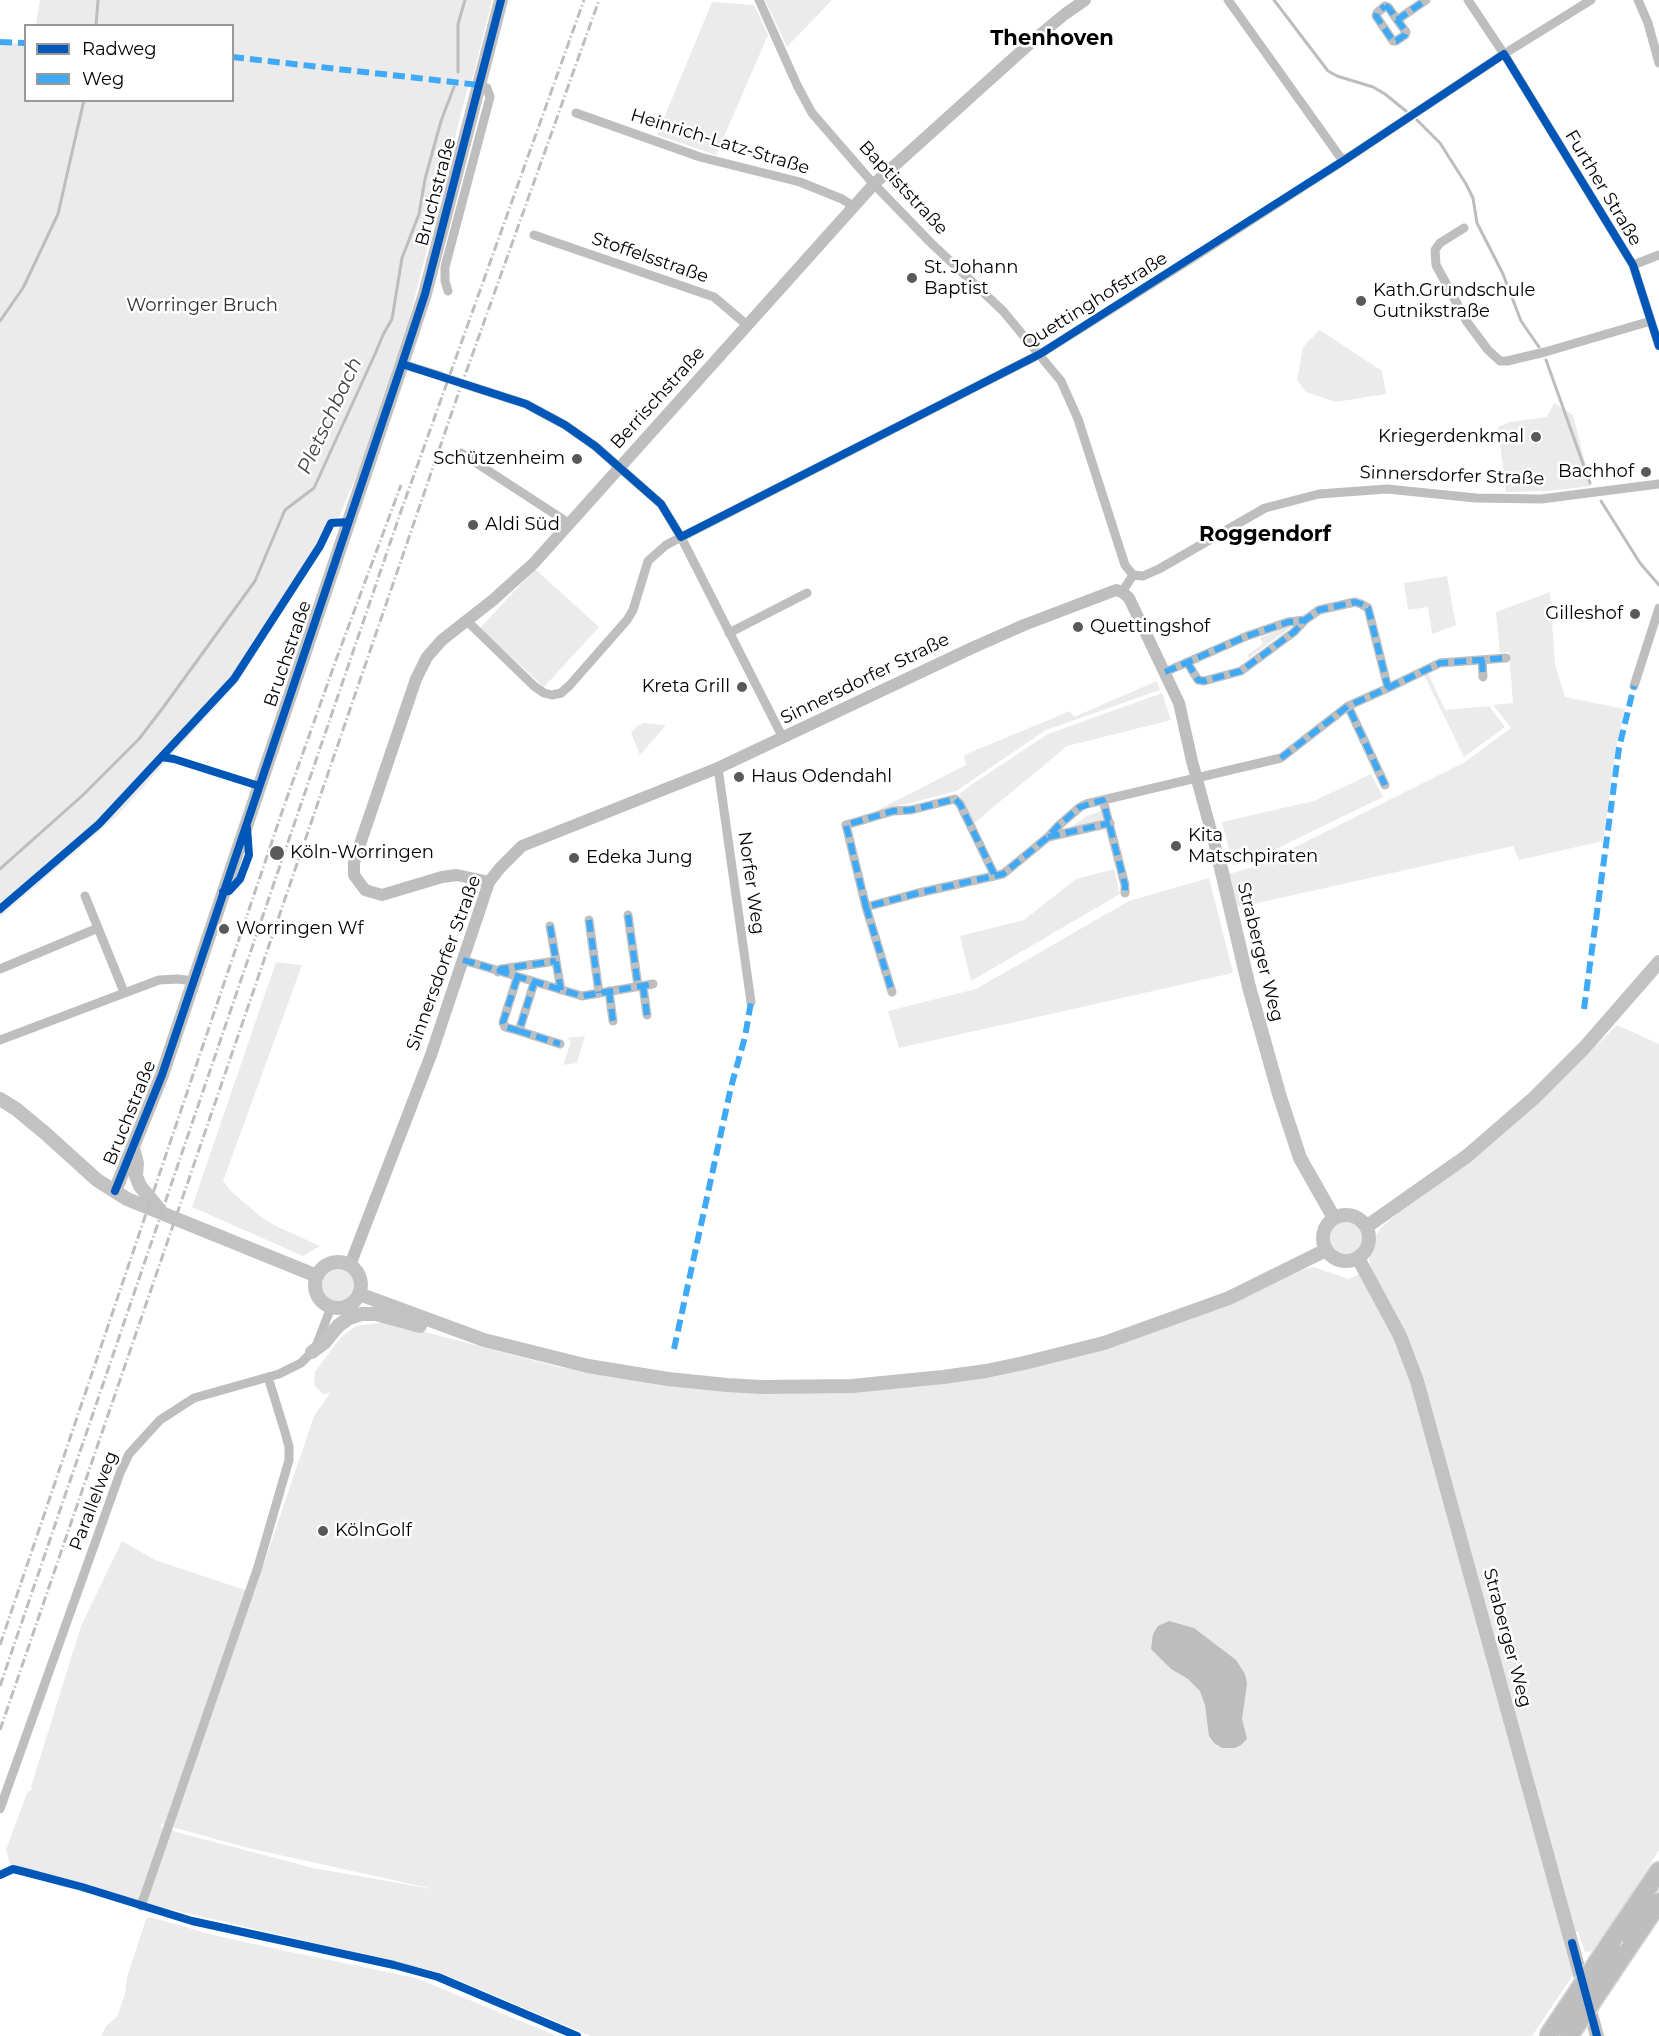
<!DOCTYPE html>
<html>
<head>
<meta charset="utf-8">
<style>
  body { margin:0 }
  #map { position:relative; width:1659px; height:2036px; overflow:hidden; background:#fff; font-family:Montserrat,sans-serif }
  canvas { display:block }
  .legend { position:absolute; left:24px; top:24px; width:210px; height:78px; box-sizing:border-box; background:#fff; border:2px solid #999; margin:0; padding:8px 10px; list-style:none; font-size:18px; color:#000 }
  .legend li { display:flex; align-items:center; gap:12px; height:30px }
  .legend b { width:30px; border:2px solid #999 }
</style>
</head>
<body>
<div id="map">
<canvas width="1659" height="2036"></canvas>
<ul class="legend">
<li><b style="height:8px;background:#0057b8"></b>Radweg</li>
<li><b style="height:8px;background:#3fa9f5"></b>Weg</li>
</ul>
</div>
<script>
const ctx = document.querySelector('canvas').getContext('2d');
ctx.lineJoin = 'round';
function fill(path, color) {
  ctx.fillStyle = color;
  ctx.fill(path, 'evenodd');
}
function poly(rows) {
  const path = new Path2D();
  for (const r of rows) {
    if (r.length === 3) {
      path.moveTo(r[0] + r[2], r[1]);
      path.arc(r[0], r[1], r[2], 0, 2 * Math.PI);
      continue;
    }
    path.moveTo(r[0], r[1]);
    for (let i = 2; i < r.length; i += 2) path.lineTo(r[i], r[i + 1]);
  }
  return path;
}
function trace(path, color, width, dash) {
  ctx.strokeStyle = color;
  ctx.lineWidth = width;
  ctx.lineCap = dash ? 'butt' : 'round';
  ctx.setLineDash(dash || []);
  ctx.stroke(path);
}
function write(font, color, halo, rows, align = 'center') {
  ctx.font = font + ' Montserrat,sans-serif';
  ctx.lineWidth = 5;
  ctx.setLineDash([]);
  ctx.textBaseline = 'middle';
  ctx.strokeStyle = halo;
  ctx.fillStyle = color;
  for (const [text, x, y, turn = 0] of rows) {
    ctx.save();
    ctx.translate(x, y);
    ctx.rotate((+turn || 0) * Math.PI / 180);
    ctx.textAlign = isNaN(turn) ? turn : align;
    if (halo) ctx.strokeText(text, 0, 0);
    ctx.fillText(text, 0, 0);
    ctx.restore();
  }
}
fill(poly([
  [40,0,492,0,473,76,467,90,405,336,362,463,335,526,239,681,117,816,0,917,0,43,25,43,26,100,232,100,232,26,36,25],
  [765,0,832,0,787,47],
  [712,2,754,5,768,35,716,155,657,135],
  [1320,330,1382,371,1386,394,1336,402,1306,392,1297,380,1303,347],
  [1554,403,1573,415,1591,486,1548,491,1506,492,1498,427,1510,422,1547,417],
  [535,569,599,627,544,687,480,628],
  [1447,576,1456,625,1432,634,1428,607,1408,610,1404,583],
  [1550,592,1555,664,1565,697,1625,709,1616,747,1603,841,1519,860,1513,846,1235,908,1229,874,1256,866,1275,857,1465,762,1511,728,1493,705,1513,703,1509,652,1500,653,1496,612],
  [1289,625,1291,627,1249,658,1247,655,1263,644,1260,638],
  [1428,673,1445,710,1489,706,1505,727,1464,757,1424,675],
  [1157,681,1160,690,1046,730,956,791,872,813,966,765,964,755,1070,711,1074,717],
  [1162,693,1171,720,1067,746,973,824,959,794,971,785,1048,734],
  [644,723,666,725,640,755,631,733,637,726],
  [1371,774,1383,797,1249,862,1233,865,1222,822,1314,801],
  [1101,811,1103,818,1100,822,1071,827,1087,816],
  [1114,869,1120,894,971,981,960,936,1024,920,1076,879],
  [1209,878,1233,973,899,1048,888,1011,976,989,1129,901],
  [276,962,302,965,223,1181,231,1191,261,1217,278,1227,320,1246,303,1256,192,1207],
  [1617,1025,1659,1044,1659,1850,1595,1951,1585,1952,1578,1931,1563,1940,1573,1975,1532,2036,591,2036,453,1978,430,1970,169,1909,10,1864,6,1850,27,1793,33,1788,31,1787,81,1626,122,1541,155,1560,254,1593,314,1416,330,1393,323,1394,314,1385,315,1372,341,1337,356,1326,387,1322,559,1367,678,1385,756,1393,1074,1357,1192,1319,1299,1271,1313,1267,1349,1279,1371,1269,1369,1258,1375,1237,1381,1228,1397,1214,1456,1172,1534,1107],
  [161,1824,248,1848,438,1890,313,1868,180,1833,162,1827],
  [585,1036,577,1063,563,1065,571,1042,568,1038],
  [1346,1238,16],
  [339,1285,18],
  [150,1917,213,1935,281,1950,416,1978,557,2036,101,2036,106,2026,117,2017,125,1994,127,1977,146,1919]
]), '#ebebeb');
fill(poly([
  [1169,1621,1194,1628,1236,1660,1245,1674,1247,1684,1242,1719,1247,1739,1241,1745,1235,1748,1222,1748,1214,1743,1209,1736,1205,1705,1200,1691,1188,1679,1171,1669,1151,1649,1153,1634,1158,1626]
]), '#bdbdbd');
trace(poly([
  [1274,0,1328,71,1337,76,1373,87,1385,94,1406,111],
  [96,26,98,0],
  [458,72,458,24,465,0],
  [1417,120,1440,143,1466,184,1473,198,1477,223,1503,274,1521,321,1539,347],
  [0,321,23,288,58,214,84,100],
  [1546,360,1590,483],
  [1601,501,1640,563,1659,585],
  [0,869,83,795,139,739,162,709,255,581,285,510,314,488,375,354,383,335,392,319,402,258,419,214,425,179,441,121,454,87]
]), '#bdbdbd', 3);
trace(poly([
  [438,375,473,387]
]), '#d9d9d9', 9, [9, 4.5]);
const motorway = poly([
  [1615,1936,1659,1871],
  [1624,1954,1659,1902]
]);
trace(motorway, '#dbdbdb', 21);
trace(poly([
  [759,0,797,85,812,113,871,181,930,242,1003,311,1061,381,1078,419,1125,565,1133,575],
  [1228,0,1343,161],
  [1468,0,1504,54,1633,265,1659,346],
  [1638,0,1648,23,1659,63],
  [1385,6,1388,7,1406,32,1405,35,1396,41,1393,41,1376,16,1377,13,1385,6],
  [1397,20,1426,0],
  [576,113,700,157,800,182,842,199,853,206],
  [1464,228,1440,243,1435,250,1436,265,1467,322,1488,350,1500,361,1507,361,1545,352,1651,321],
  [534,235,714,297,747,325],
  [1633,265,1659,255],
  [448,291,445,281,445,267,490,97,487,88,479,85],
  [402,364,438,375],
  [473,387,526,404,565,425,595,446,661,504,681,537,783,738],
  [461,453,570,524],
  [1122,592,1133,575,1143,576,1159,569,1265,508,1319,494,1387,489,1476,498,1541,499,1659,484],
  [467,621,534,686,544,693,552,695,561,693,569,686,627,620,633,610,648,561,666,545,1040,354,1196,256,1343,161,1504,54,1591,0],
  [729,633,807,593],
  [1482,660,1483,677],
  [1187,662,1198,680,1204,681,1241,671,1294,632,1305,620,1319,610,1355,602,1361,604,1368,608,1388,688,1348,706],
  [1165,672,1247,636,1288,622,1305,620],
  [1634,686,1659,608],
  [1388,688,1440,663,1506,658],
  [718,768,751,1002],
  [1103,800,1125,885,1125,893],
  [1048,837,1110,823],
  [994,874,960,804,955,799,911,810,893,811,846,825,866,907,918,893,1003,874,1048,837,1057,827,1080,807,1086,804,1281,758,1348,706,1385,785],
  [85,896,124,992],
  [866,907,892,992],
  [628,915,638,986],
  [589,920,599,993],
  [550,926,561,990],
  [463,960,582,996,653,984],
  [0,969,98,928],
  [498,972,501,969,556,961],
  [517,978,503,1022,505,1027,519,1031,534,983],
  [643,986,647,1015],
  [609,991,613,1021],
  [519,1031,560,1044],
  [0,1040,159,980,178,979,193,981],
  [0,1809,120,1473,129,1454,160,1420,194,1398,279,1374,301,1363,312,1352,317,1344,331,1307],
  [141,1906,258,1567,289,1460,289,1447,285,1432,268,1377]
]), '#bebebe', 9);
trace(poly([
  [489,882,457,875,442,877,382,895,365,890,354,875,354,863,356,856,416,679,427,657,442,640,493,600,534,563,874,184,1036,38,1065,14,1085,0],
  [350,1265,431,1055,489,882,500,868,522,846,718,768,972,648,1024,625,1116,590,1122,592,1129,598,1179,703,1192,761,1220,864]
]), '#bebebe', 12);
trace(poly([
  [1220,864,1249,987,1279,1094,1300,1158,1334,1218],
  [0,1099,16,1109,45,1133,97,1180,127,1199,317,1276],
  [133,1148,137,1163,136,1176,140,1186,160,1210],
  [115,1191,162,1075,402,364,425,294,501,0],
  [1346,1238,23],
  [1366,1227,1467,1156,1534,1098,1585,1047,1659,962],
  [1358,1258,1400,1336,1417,1381,1597,2036],
  [338,1285,23],
  [359,1294,484,1340,588,1366,668,1379,727,1385,761,1387,852,1386,943,1377,986,1371,1024,1363,1104,1343,1229,1298,1326,1250],
  [312,1352,324,1343,338,1326,349,1318,361,1314,376,1314,420,1326]
]), '#c2c2c2', 14);
trace(motorway, '#bebebe', 18);
trace(poly([
  [0,1645,283,809,336,660,401,485],
  [0,1686,400,514,584,0],
  [0,1730,454,406,599,0]
]), '#bebebe', 3, [9, 3, 1.5, 3]);
const motorwayBridge = poly([
  [1548,2036,1615,1936],
  [1569,2036,1624,1954]
]);
trace(motorwayBridge, '#dbdbdb', 21, []);
trace(motorwayBridge, '#bebebe', 18);
trace(poly([
  [1385,6,1388,7,1406,32,1405,35,1396,41,1393,41,1376,16,1377,13,1385,6],
  [1397,20,1426,0],
  [0,42,26,43],
  [232,57,479,85],
  [1482,660,1483,677],
  [1187,662,1198,680,1204,681,1241,671,1294,632,1305,620,1319,610,1355,602,1361,604,1368,608,1388,688,1348,706],
  [1165,672,1247,636,1288,622,1305,620],
  [1388,688,1440,663,1506,658],
  [1281,758,1348,706,1385,785],
  [1048,837,1110,823],
  [994,874,960,804,955,799,911,810,893,811,846,825,866,907,918,893,1003,874,1048,837,1057,827,1080,807,1103,800,1125,885,1125,893],
  [866,907,892,992],
  [628,915,638,986],
  [589,920,599,993],
  [550,926,561,990],
  [463,960,582,996,653,984],
  [498,972,501,969,556,961],
  [517,978,503,1022,505,1027,519,1031,534,983],
  [643,986,647,1015],
  [609,991,613,1021],
  [1584,1009,1619,748,1634,686],
  [519,1031,560,1044],
  [674,1349,731,1087,745,1037,751,1002]
]), '#3fa9f5', 6, [12, 6]);
trace(poly([
  [402,364,526,404,565,425,595,446,661,504,681,537,1040,354,1343,161,1504,54,1633,265,1659,346],
  [162,757,174,759,259,786],
  [223,892,229,891,240,879,249,855,247,828],
  [0,909,99,824,234,679,320,546,331,523,348,522],
  [115,1191,162,1075,402,364,425,294,501,0],
  [0,1875,13,1869,25,1872,82,1887,192,1921,394,1965,438,1977,577,2036],
  [1572,1943,1597,2036]
]), '#0057b8', 8);
for (const [x, y, r, color] of [
  [912,278,6,"#595959"],
  [1361,301,6,"#595959"],
  [1536,437,6,"#595959"],
  [577,459,6,"#595959"],
  [1646,472,6,"#595959"],
  [473,525,6,"#595959"],
  [1635,614,6,"#595959"],
  [1078,627,6,"#595959"],
  [742,687,6,"#595959"],
  [739,777,6,"#595959"],
  [1176,846,6,"#595959"],
  [277,853,8,"#595959"],
  [574,858,6,"#595959"],
  [224,929,6,"#595959"],
  [323,1531,6,"#595959"]
]) {
  const dot = new Path2D();
  dot.arc(x, y, r, 0, 2 * Math.PI);
  ctx.fillStyle = color;
  ctx.fill(dot);
  trace(dot, '#fff', 2);
}
write('18px', '#000', '#fff', [
  ["Heinrich-Latz-Straße",720,142,17],
  ["Baptiststraße",903,188,47],
  ["Further Straße",1603,188,59],
  ["Bruchstraße",436,192,-75],
  ["Stoffelsstraße",650,258,19],
  ["Quettinghofstraße",1095,301,-32],
  ["Berrischstraße",658,398,-48],
  ["Sinnersdorfer Straße",1452,476,2],
  ["Bruchstraße",288,654,-71],
  ["Sinnersdorfer Straße",865,679,-26],
  ["Norfer Weg",751,883,82],
  ["Straberger Weg",1260,952,76],
  ["Sinnersdorfer Straße",444,963,-70],
  ["Bruchstraße",130,1113,-68],
  ["Parallelweg",94,1501,-69],
  ["Straberger Weg",1507,1638,75]
]);
write('18px', '#000', '#fff', [
  ["St. Johann",924,268],
  ["Baptist",924,289],
  ["Kath.Grundschule",1373,291],
  ["Gutnikstraße",1373,312],
  ["Kriegerdenkmal",1524,437,"right"],
  ["Schützenheim",565,459,"right"],
  ["Bachhof",1634,472,"right"],
  ["Aldi Süd",485,525],
  ["Gilleshof",1623,614,"right"],
  ["Quettingshof",1090,627],
  ["Kreta Grill",730,687,"right"],
  ["Haus Odendahl",751,777],
  ["Kita",1188,836],
  ["Matschpiraten",1188,857],
  ["Köln-Worringen",290,853],
  ["Edeka Jung",586,858],
  ["Worringen Wf",236,929],
  ["KölnGolf",335,1531]
], 'left');
write('18px', '#313131', '#fff', [
  ["Worringer Bruch",202,306]
]);
write('italic 20px', '#424242', '#fff', [
  ["Pletschbach",330,416,-65]
]);
write('bold 21px', '#000', '#fff', [
  ["Thenhoven",1052,39],
  ["Roggendorf",1265,535]
]);
</script>
</body>
</html>
